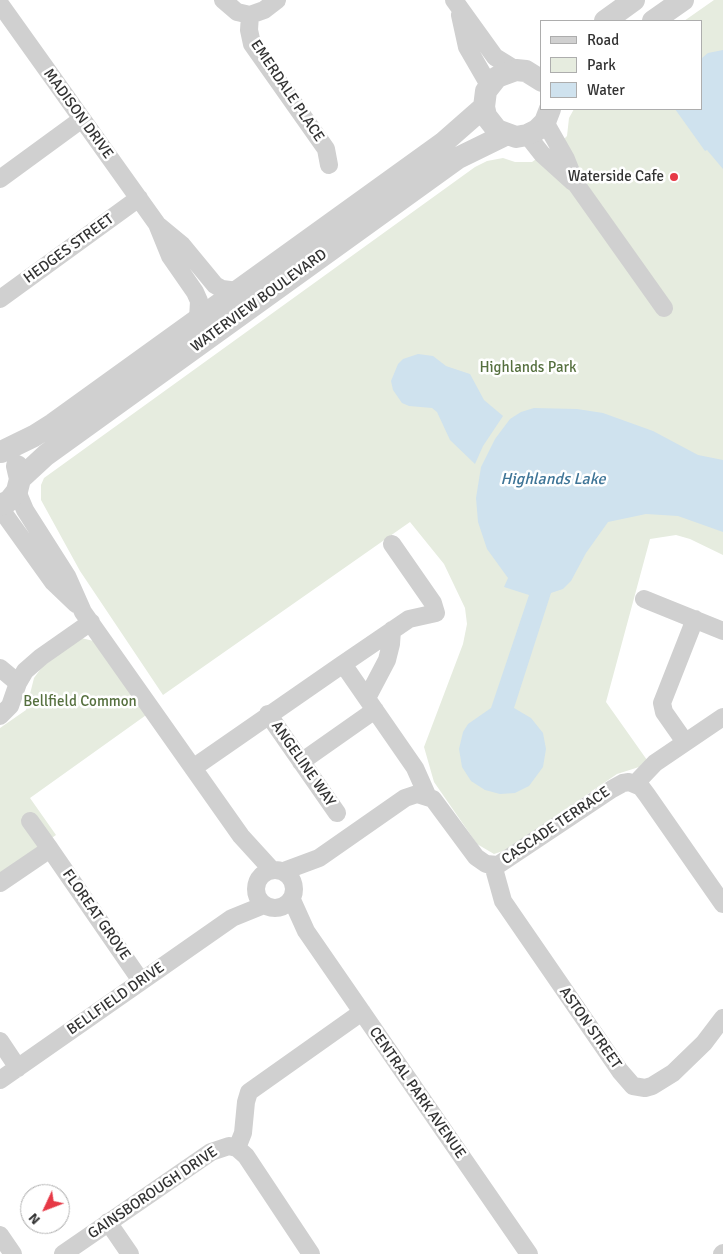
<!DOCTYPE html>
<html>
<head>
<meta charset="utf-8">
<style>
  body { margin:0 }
  #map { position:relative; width:723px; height:1254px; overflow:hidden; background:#fff; font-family:Signika,sans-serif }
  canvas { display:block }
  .legend { position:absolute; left:540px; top:20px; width:162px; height:90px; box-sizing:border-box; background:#fff; border:1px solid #adadad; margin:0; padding:6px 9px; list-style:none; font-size:15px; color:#333 }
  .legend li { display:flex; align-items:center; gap:10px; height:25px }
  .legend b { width:25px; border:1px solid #adadad }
  .north { position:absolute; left:20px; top:1184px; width:50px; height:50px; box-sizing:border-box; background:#fff; border:1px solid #adadad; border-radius:50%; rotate:227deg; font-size:14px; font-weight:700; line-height:20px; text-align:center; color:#333 }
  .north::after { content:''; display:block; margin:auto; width:18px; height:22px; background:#e63946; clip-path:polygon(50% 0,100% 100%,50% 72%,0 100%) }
</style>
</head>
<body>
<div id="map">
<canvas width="723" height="1254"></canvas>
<ul class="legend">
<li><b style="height:6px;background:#d0d0d0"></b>Road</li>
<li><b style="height:14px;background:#e6ecdf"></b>Park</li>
<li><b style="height:14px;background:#cfe2ee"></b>Water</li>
</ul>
<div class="north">N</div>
</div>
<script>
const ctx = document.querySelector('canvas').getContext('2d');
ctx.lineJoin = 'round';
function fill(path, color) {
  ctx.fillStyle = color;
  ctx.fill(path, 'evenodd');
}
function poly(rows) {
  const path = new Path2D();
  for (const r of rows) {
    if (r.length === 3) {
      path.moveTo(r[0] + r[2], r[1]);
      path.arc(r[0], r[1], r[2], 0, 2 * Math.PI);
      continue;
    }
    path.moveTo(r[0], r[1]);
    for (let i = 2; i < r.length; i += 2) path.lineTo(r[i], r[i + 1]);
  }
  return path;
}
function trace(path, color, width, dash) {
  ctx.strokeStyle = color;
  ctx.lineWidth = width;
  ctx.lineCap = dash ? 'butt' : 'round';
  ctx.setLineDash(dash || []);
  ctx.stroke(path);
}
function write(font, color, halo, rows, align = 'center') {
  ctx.font = font + ' Signika,sans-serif';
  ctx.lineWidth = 5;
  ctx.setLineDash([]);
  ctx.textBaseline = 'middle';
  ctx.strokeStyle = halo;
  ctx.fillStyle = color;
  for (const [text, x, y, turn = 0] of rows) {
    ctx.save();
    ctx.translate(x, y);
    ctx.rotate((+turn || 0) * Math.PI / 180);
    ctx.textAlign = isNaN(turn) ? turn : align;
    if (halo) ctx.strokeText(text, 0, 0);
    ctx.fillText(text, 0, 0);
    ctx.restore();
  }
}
fill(poly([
  [714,0,723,0,723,555,690,539,676,535,650,539,606,702,647,760,639,767,617,774,506,850,494,854,477,844,434,782,424,747,463,644,467,624,465,608,444,564,410,522,163,695,80,571,41,500,41,485,44,478,475,167,487,161,503,158,515,162,532,162,563,140,567,136,569,118,574,109,702,109,702,21,684,21],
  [81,638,98,642,149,713,30,798,56,835,0,874,0,728,26,710,34,678,42,667]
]), '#e6ecdf');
fill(poly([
  [723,50,723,169,707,150,705,151,675,109,702,109,702,58,708,53],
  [418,354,433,356,446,366,470,374,484,400,503,416,483,446,475,464,450,440,437,412,432,408,409,406,402,403,393,390,391,381,398,364,403,359],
  [534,408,577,409,603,413,653,431,698,455,723,460,723,532,678,516,646,514,608,522,586,553,571,581,563,589,551,593,514,708,531,718,543,733,546,749,543,767,529,786,515,793,500,794,485,790,471,781,462,767,459,749,463,732,468,724,491,708,529,595,504,587,508,578,487,549,478,522,476,498,481,467,495,439,510,419,521,412]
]), '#cfe2ee');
trace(poly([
  [223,0,237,12,250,15,264,10,277,0],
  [454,0,495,57,516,70],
  [0,4,157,224,170,256,195,292,199,301,198,319],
  [250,15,249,30,252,44,326,149,329,165],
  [460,15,467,47,489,85],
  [545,122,566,159,576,184,664,308],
  [527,135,542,154,573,182],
  [0,179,82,119],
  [159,226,182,245,215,285,222,289,238,291],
  [0,299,139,198],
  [17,491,25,510,67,576,83,612,241,836,272,870],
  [0,508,53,582,76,604],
  [392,544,433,603,436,613,409,619,343,664,415,768,427,795],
  [644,599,723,631],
  [0,668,18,683],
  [367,698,387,660,391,644,392,630],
  [268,714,337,813],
  [0,716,10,706,18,683,25,671,41,657,91,622],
  [685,742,664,712,662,703,695,619],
  [301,762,375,710],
  [193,768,343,664],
  [635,784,655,763,723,717],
  [30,821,50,849],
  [493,865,503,901,620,1071,633,1086,645,1088,652,1086,673,1073,704,1043,723,1018],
  [275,889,19],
  [284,871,319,858,405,798,417,794,433,799,476,857,486,864,498,865,612,789,623,783,629,782,641,787,647,795,723,904],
  [0,883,50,849,141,981],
  [292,900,306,931,529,1254],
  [0,1041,18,1068],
  [0,1080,232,918,264,905],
  [237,1148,243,1133,246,1102,249,1092,362,1012],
  [108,1222,130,1254],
  [0,1235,13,1254],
  [63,1254,211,1152,229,1146,237,1148,246,1156,311,1254],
  [722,1254,723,1253]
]), '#d0d0d0', 18);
trace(poly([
  [605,21,634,0],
  [653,21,683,0],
  [542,81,526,71,516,70,497,77,486,91,484,107,486,116,497,130,516,137,527,135,537,130,545,122,550,109],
  [1,452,34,436,53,424,443,143,484,107],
  [20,479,46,455,458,158,505,135],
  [0,505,9,501,17,491,20,479,17,466]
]), '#d0d0d0', 22);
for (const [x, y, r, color] of [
  [674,177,5,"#e63946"]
]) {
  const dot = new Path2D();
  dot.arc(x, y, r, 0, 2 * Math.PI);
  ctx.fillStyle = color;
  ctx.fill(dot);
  trace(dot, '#fff', 2);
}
write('15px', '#333', '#fff', [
  ["EMERDALE PLACE",287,91,56],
  ["MADISON DRIVE",78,114,54],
  ["HEDGES STREET",69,249,-36],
  ["WATERVIEW BOULEVARD",259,301,-36],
  ["ANGELINE WAY",303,764,55],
  ["CASCADE TERRACE",556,826,-34],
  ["FLOREAT GROVE",96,915,55],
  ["BELLFIELD DRIVE",116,999,-35],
  ["ASTON STREET",590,1028,55],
  ["CENTRAL PARK AVENUE",417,1093,55],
  ["GAINSBOROUGH DRIVE",153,1193,-34]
]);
write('15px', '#333', '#fff', [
  ["Waterside Cafe",664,177]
], 'right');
write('15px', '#56703f', '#fff', [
  ["Highlands Park",528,368],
  ["Bellfield Common",80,702]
]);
write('italic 16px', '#3f7597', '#fff', [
  ["Highlands Lake",553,480]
]);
</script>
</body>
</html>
